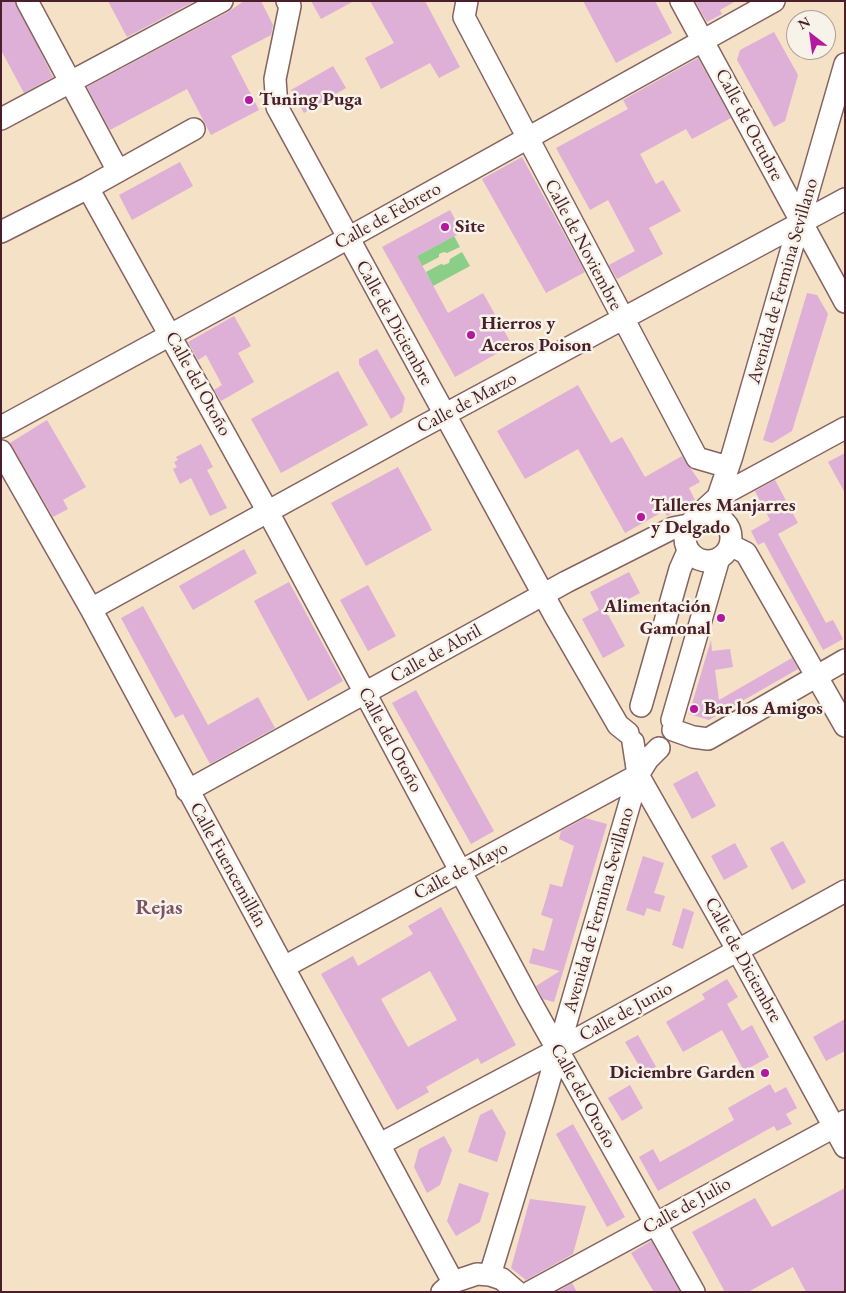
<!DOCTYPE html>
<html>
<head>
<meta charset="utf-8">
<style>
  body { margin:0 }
  #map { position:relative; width:846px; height:1293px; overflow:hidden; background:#f4e1c6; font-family:"EB Garamond",serif }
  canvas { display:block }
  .frame { position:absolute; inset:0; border:2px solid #4a1f2b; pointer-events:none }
  .north { position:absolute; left:786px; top:10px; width:50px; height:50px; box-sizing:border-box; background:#f7f3e8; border:1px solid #b29e9c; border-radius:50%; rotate:330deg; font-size:14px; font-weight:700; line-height:20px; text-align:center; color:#4a1f2b }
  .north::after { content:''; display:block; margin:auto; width:18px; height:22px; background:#b5179e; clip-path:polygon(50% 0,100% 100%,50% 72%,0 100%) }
</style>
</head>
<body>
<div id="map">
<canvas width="846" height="1293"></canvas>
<div class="frame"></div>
<div class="north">N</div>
</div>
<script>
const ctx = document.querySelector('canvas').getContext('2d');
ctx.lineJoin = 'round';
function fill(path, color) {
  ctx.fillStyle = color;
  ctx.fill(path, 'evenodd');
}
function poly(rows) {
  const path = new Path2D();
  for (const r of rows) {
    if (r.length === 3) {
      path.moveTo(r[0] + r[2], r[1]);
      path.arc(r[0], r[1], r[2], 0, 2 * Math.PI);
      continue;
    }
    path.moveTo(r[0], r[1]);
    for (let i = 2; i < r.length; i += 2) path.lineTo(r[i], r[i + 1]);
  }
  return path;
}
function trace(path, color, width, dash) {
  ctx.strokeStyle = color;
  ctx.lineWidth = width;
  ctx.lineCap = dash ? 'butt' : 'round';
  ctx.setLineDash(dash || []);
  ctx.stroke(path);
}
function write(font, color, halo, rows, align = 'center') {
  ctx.font = font + ' "EB Garamond",serif';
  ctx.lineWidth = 5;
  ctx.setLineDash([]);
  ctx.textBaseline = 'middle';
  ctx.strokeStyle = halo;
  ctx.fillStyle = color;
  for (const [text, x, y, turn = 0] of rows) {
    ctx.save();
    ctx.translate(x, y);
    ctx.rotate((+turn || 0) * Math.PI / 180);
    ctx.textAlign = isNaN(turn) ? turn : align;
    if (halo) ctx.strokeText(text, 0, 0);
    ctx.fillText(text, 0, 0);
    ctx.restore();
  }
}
fill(poly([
  [454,236,460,247,447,253,444,252,439,254,439,257,422,266,417,256],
  [462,252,470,266,433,286,426,272,441,264,444,265,449,263,450,259]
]), '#8ace87');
fill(poly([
  [1,1,15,1,53,77,24,93,1,50],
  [108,1,195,1,127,37],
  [244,1,261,1,273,25,271,35,231,56,259,110,211,135,187,89,110,130,87,87,228,12],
  [311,1,354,1,321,19],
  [370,1,425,1,460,67,439,78,430,63,381,89,365,58,394,43],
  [583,1,655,1,672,33,616,63],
  [695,1,736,1,720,10,722,14,707,22],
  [774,32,798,75,785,121,774,127,737,60,740,50],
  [698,58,731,118,692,139,686,129,640,154,656,184,663,180,681,211,649,228,663,254,617,279,609,265,635,251,608,200,590,210,556,148,628,109,623,100],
  [333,66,346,88,304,113,291,90],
  [522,157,585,272,546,293,482,179],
  [180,162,193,186,132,220,119,195],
  [450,210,462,232,417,256,448,313,483,293,512,345,455,377,382,247],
  [807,293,817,295,828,314,792,431,772,443,763,440],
  [234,316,251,346,238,353,254,382,221,401,214,390,222,385,206,355,198,360,188,342],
  [377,349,405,398,402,412,391,419,359,364,359,359],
  [338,371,368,425,281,473,251,419],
  [578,385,611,443,622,437,645,477,682,456,700,482,689,488,695,500,667,516,664,511,625,533,578,449,525,479,497,431],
  [47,420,86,487,63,500,68,509,53,517,10,443],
  [201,444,213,467,207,470,227,508,210,516,191,478,180,484,173,469,177,467,174,462,178,460,176,457],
  [845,453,845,493,828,462],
  [398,467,432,530,366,566,331,503],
  [775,480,798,523,778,534,826,623,833,620,843,639,823,650,764,542,758,545,751,531,770,520,755,491],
  [244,549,257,573,193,610,179,586],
  [629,572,640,593,606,611,625,646,603,658,582,619,599,610,590,592],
  [289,582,343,681,308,701,254,601],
  [368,585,396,636,368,651,340,600],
  [143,606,208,725,258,697,275,728,210,764,183,714,175,718,121,618],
  [711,640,712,651,730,649,733,667,715,670,719,700,792,658,798,669,709,720,689,714],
  [416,690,494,831,471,844,392,703],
  [697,771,716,806,692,819,673,784],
  [585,818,607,824,554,1002,543,999,536,986,560,971,529,963,533,948,544,951,553,919,541,915,546,899,550,884,562,887,574,846,559,839,561,831],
  [783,841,806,882,792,890,770,848],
  [735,843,748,867,724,880,711,856],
  [643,856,664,863,654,893,665,896,660,912,647,908,644,916,626,910],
  [441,907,516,1045,481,1064,478,1058,426,1087,429,1092,397,1110,321,974,353,956,358,966,413,934,408,926],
  [430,971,457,1020,408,1047,381,999],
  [683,908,694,912,683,949,672,945],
  [727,979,738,997,727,1004,742,1031,752,1025,769,1057,744,1071,722,1030,683,1052,666,1022,705,999,702,994],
  [845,1019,845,1051,826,1061,813,1037],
  [638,1035,659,1072,647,1079,625,1042],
  [770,1084,775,1093,786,1087,797,1108,786,1114,792,1124,777,1131,774,1126,658,1191,639,1157,653,1149,660,1162,689,1146,734,1120,728,1108],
  [630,1085,643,1108,622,1121,608,1098],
  [492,1109,506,1133,497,1162,468,1152,480,1115],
  [573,1124,625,1217,607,1227,556,1134],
  [444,1136,452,1150,440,1185,427,1193,414,1167,419,1149],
  [459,1183,489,1193,480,1222,456,1236,447,1221],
  [845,1188,845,1292,806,1292,793,1267,748,1292,725,1292,692,1232,755,1198,772,1227],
  [530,1199,586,1206,573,1254,526,1280,511,1268],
  [651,1241,652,1242,680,1292,654,1292,631,1253],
  [572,1283,577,1292,557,1292]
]), '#deafd7');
const minor = poly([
  [27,1,118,171],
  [287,1,290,6,275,79,277,107,555,616,618,725,628,733],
  [467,1,464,17,697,458,728,467],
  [681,1,845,302],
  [1,119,222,1],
  [88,188,268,512,530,1001,694,1292],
  [1,232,88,188,194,129],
  [1,427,323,252,774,1],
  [1,451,91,609,453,1282],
  [718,497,845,428],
  [708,538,23],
  [695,518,718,497,732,456,845,64],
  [730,545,746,553,845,726],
  [91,609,416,430,845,199],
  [641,706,680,569,688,551],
  [672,720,719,558],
  [673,730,693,737,708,739,845,660],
  [633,742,638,775,738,951,845,1147],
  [187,791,566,582,673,528,688,525],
  [284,967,638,775],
  [380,1144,557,1050,845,891],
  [490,1275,543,1102,638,775,648,759,659,748],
  [442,1292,453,1282,477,1274,490,1275,502,1279,517,1292],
  [530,1292,845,1121]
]);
trace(minor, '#866361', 24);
trace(minor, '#fff', 21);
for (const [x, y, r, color] of [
  [249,100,5,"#b5179e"],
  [445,227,5,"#b5179e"],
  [471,335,5,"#b5179e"],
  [641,517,5,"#b5179e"],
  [721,618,5,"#b5179e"],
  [694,709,5,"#b5179e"],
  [765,1073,5,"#b5179e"]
]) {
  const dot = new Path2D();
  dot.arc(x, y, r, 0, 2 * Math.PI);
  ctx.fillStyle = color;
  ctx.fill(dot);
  trace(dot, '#f7f3e8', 2);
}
write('bold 19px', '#4a1f2b', '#f7f3e8', [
  ["Tuning Puga",259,100],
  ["Site",455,227],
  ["Hierros y",481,324],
  ["Aceros Poison",481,346],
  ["Talleres Manjarres",651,506],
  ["y Delgado",651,528],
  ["Alimentación",711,607,"right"],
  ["Gamonal",711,629,"right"],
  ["Bar los Amigos",704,709],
  ["Diciembre Garden",755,1073,"right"]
], 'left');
write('19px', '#4a1f2b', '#f7f3e8', [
  ["Calle de Octubre",749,125,62],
  ["Calle de Febrero",388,216,-29],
  ["Calle de Noviembre",583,245,62],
  ["Avenida de Fermina Sevillano",783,281,-74],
  ["Calle de Diciembre",394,323,61],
  ["Calle del Otoño",198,384,61],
  ["Calle de Marzo",467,403,-28],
  ["Calle de Abril",436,654,-29],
  ["Calle del Otoño",390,740,62],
  ["Calle Fuencemillán",228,865,61],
  ["Calle de Mayo",461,871,-28],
  ["Avenida de Fermina Sevillano",599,910,-74],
  ["Calle de Diciembre",743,960,61],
  ["Calle de Junio",626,1012,-29],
  ["Calle del Otoño",583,1096,61],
  ["Calle de Julio",687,1206,-29]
]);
write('bold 21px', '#7e5167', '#f7f3e8', [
  ["Rejas",159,908]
]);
</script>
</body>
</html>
